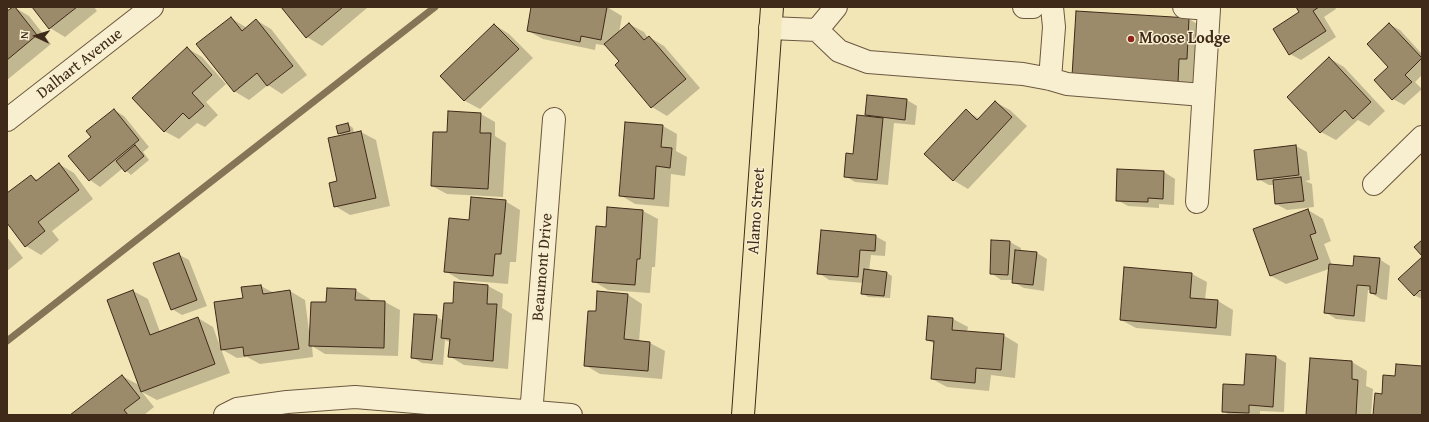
<!DOCTYPE html>
<html>
<head>
<meta charset="utf-8">
<style>
  body { margin:0 }
  #map { position:relative; width:1429px; height:422px; overflow:hidden; background:#f2e6b7; font-family:"Gentium Book Plus",serif }
  canvas { display:block }
  .frame { position:absolute; inset:0; border:8px solid #3f2918; pointer-events:none }
  .north { position:absolute; left:16px; top:16px; width:40px; height:40px; -webkit-text-stroke:3px #f7efd0; paint-order:stroke; rotate:274deg; font-size:11px; font-weight:700; line-height:16px; text-align:center; color:#3f2918 }
  .north::after { content:''; display:block; margin:auto; width:14px; height:18px; background:#3f2918; clip-path:polygon(50% 0,100% 100%,50% 72%,0 100%) }
</style>
</head>
<body>
<div id="map">
<canvas width="1429" height="422"></canvas>
<div class="frame"></div>
<div class="north">N</div>
</div>
<script>
const ctx = document.querySelector('canvas').getContext('2d');
ctx.lineJoin = 'round';
function fill(path, color) {
  ctx.fillStyle = color;
  ctx.fill(path, 'evenodd');
}
function poly(rows) {
  const path = new Path2D();
  for (const r of rows) {
    path.moveTo(r[0], r[1]);
    for (let i = 2; i < r.length; i += 2) path.lineTo(r[i], r[i + 1]);
  }
  return path;
}
function trace(path, color, width, dash) {
  ctx.strokeStyle = color;
  ctx.lineWidth = width;
  ctx.lineCap = dash ? 'butt' : 'round';
  ctx.setLineDash(dash || []);
  ctx.stroke(path);
}
function write(font, color, halo, rows, align = 'center') {
  ctx.font = font + ' "Gentium Book Plus",serif';
  ctx.lineWidth = 3;
  ctx.setLineDash([]);
  ctx.textBaseline = 'middle';
  ctx.strokeStyle = halo;
  ctx.fillStyle = color;
  for (const [text, x, y, turn = 0] of rows) {
    ctx.save();
    ctx.translate(x, y);
    ctx.rotate((+turn || 0) * Math.PI / 180);
    ctx.textAlign = isNaN(turn) ? turn : align;
    if (halo) ctx.strokeText(text, 0, 0);
    ctx.fillText(text, 0, 0);
    ctx.restore();
  }
}
fill(poly([
  [14,7,29,16,51,44,7,80,7,13],
  [33,7,94,7,97,11,65,37,50,28],
  [282,7,366,7,367,8,322,46,307,37],
  [533,7,607,7,622,16,619,33,629,24,644,32,648,38,649,37,664,46,700,88,667,116,652,107,616,65,620,62,607,46,596,44,595,50,543,39,528,31],
  [1297,7,1335,7,1336,9,1324,17,1336,37,1301,60,1290,54,1301,12],
  [1077,12,1189,19,1207,30,1195,93,1091,86],
  [231,18,247,28,256,20,271,29,307,75,282,94,268,85,249,100,234,91],
  [1389,24,1400,30,1422,54,1422,75,1415,82,1422,89,1404,105,1393,99,1389,67],
  [495,25,509,34,533,58,480,109,465,101,441,76],
  [187,48,202,57,226,84,206,102,218,115,205,127,197,123,179,139,164,131],
  [1329,58,1344,67,1385,111,1369,126,1358,120,1336,140,1321,132],
  [907,100,917,106,915,125,894,123,888,185,855,182,845,176,872,118,866,115],
  [995,102,1010,110,1027,126,968,189,953,180,966,111,980,119],
  [114,110,124,116,149,147,143,152,149,160,131,175,123,168,100,187,90,180,93,137],
  [481,114,495,122,495,136,506,143,503,197,447,194,432,186,448,133],
  [348,124,353,128,354,133,361,132,376,140,390,206,350,215,335,206,343,136,339,133],
  [663,126,677,134,676,151,687,157,685,176,671,174,669,207,635,204,620,195],
  [1296,146,1307,152,1310,180,1305,181,1312,184,1314,207,1287,210,1276,204,1274,185,1269,185,1258,179],
  [59,164,74,173,93,199,52,231,59,240,41,255,26,246,7,222,7,195,31,176,38,180],
  [1118,170,1164,172,1175,179,1174,205,1159,204,1159,208,1128,206,1117,200],
  [505,201,520,210,516,262,510,262,508,284,460,280,445,271,470,221],
  [1308,210,1323,219,1331,241,1324,244,1332,265,1353,267,1379,259,1390,266,1387,300,1381,299,1371,293,1371,290,1368,290,1365,322,1336,319,1325,312,1329,269,1286,284,1271,276],
  [643,211,658,219,655,267,652,267,650,293,608,290,593,281,607,228],
  [875,236,886,242,885,256,871,255,869,271,887,273,892,276,890,298,868,297,863,294,864,283,829,280,819,273],
  [7,237,23,258,7,271],
  [992,241,1010,242,1021,248,1021,251,1037,253,1047,259,1044,291,1024,288,1013,282,1013,280,1001,280,991,273],
  [178,254,189,260,207,306,182,315,172,309],
  [1422,258,1422,299,1414,295],
  [1125,268,1192,274,1207,282,1205,300,1218,301,1233,310,1231,336,1136,328,1121,320],
  [261,286,274,293,290,291,305,300,309,331,327,303,355,290,370,299,370,301,385,302,400,310,398,356,325,354,312,346,313,357,260,364,247,357,237,358,221,349,230,373,157,400,142,392,154,407,144,415,72,415,122,376,137,384,141,390,133,291,148,299,160,332,198,318,213,327,221,349,244,299,242,288],
  [488,286,503,294,502,308,512,314,508,369,464,365,449,356,450,342,445,340,443,365,422,363,412,357,436,316,443,321,453,304],
  [628,295,642,304,639,342,650,343,665,351,662,379,600,374,585,365,596,312],
  [953,319,968,327,967,332,1003,335,1018,344,1015,378,991,375,989,391,947,387,932,379,935,344,927,340],
  [1276,357,1286,363,1284,412,1260,411,1260,415,1230,415,1223,411,1245,386],
  [1311,359,1352,362,1367,371,1366,386,1373,389,1371,415,1307,415]
]), '#0003');
trace(poly([
  [7,341,435,7]
]), '#867457', 7);
const building = poly([
  [13,7,15,7,37,35,7,60,7,11,13,7],
  [32,7,77,7,49,29,32,7],
  [281,7,343,7,306,38,281,7],
  [531,7,607,7,601,40,581,36,580,42,527,31,531,7],
  [1296,7,1319,7,1313,11,1326,31,1289,55,1273,29,1299,12,1296,7],
  [1076,11,1189,18,1187,59,1179,59,1178,83,1072,76,1076,11],
  [231,17,242,31,256,19,293,66,267,86,257,73,234,92,196,44,231,17],
  [629,23,644,40,649,36,686,79,651,108,615,65,619,61,604,44,629,23],
  [1389,23,1422,58,1405,75,1412,82,1392,100,1374,80,1388,67,1367,44,1389,23],
  [494,24,519,49,464,101,440,76,494,24],
  [187,47,212,75,192,93,204,106,189,119,183,113,164,132,132,98,187,47],
  [1329,57,1371,102,1353,119,1345,110,1320,133,1287,97,1329,57],
  [867,95,907,99,905,120,865,115,867,95],
  [995,101,1012,117,953,181,924,154,966,109,977,120,995,101],
  [114,109,139,140,89,181,68,156,91,137,86,131,114,109],
  [448,111,481,113,480,133,491,133,488,189,431,186,433,132,447,132,448,111],
  [857,115,883,118,877,180,844,177,846,153,853,154,857,115],
  [625,122,663,125,661,147,672,148,670,168,656,166,654,199,619,196,625,122],
  [348,123,350,131,338,134,336,126,348,123],
  [361,131,376,198,334,207,329,183,337,181,328,138,361,131],
  [135,145,144,156,125,172,116,161,135,145],
  [1296,145,1299,175,1257,180,1254,150,1296,145],
  [59,163,79,190,38,222,45,231,25,247,7,223,7,193,31,175,36,181,59,163],
  [1117,169,1164,171,1163,199,1148,198,1148,202,1116,201,1117,169],
  [1301,177,1304,201,1275,204,1273,180,1301,177],
  [471,197,506,200,501,254,495,254,493,276,444,272,449,218,469,220,471,197],
  [607,207,643,210,640,259,637,259,635,285,592,282,596,226,606,227,607,207],
  [1308,209,1316,233,1310,235,1318,259,1270,276,1253,229,1308,209],
  [821,230,876,235,875,251,860,250,858,277,817,274,821,230],
  [991,240,1010,241,1008,275,990,274,991,240],
  [1422,240,1422,256,1414,247,1422,240],
  [1015,250,1037,252,1033,285,1012,283,1015,250],
  [179,253,197,300,171,310,153,263,179,253],
  [1354,256,1380,258,1376,294,1370,293,1370,286,1357,285,1354,316,1324,313,1329,264,1353,266,1354,256],
  [1422,257,1422,292,1420,290,1414,296,1398,279,1422,257],
  [1124,267,1192,273,1190,298,1218,300,1216,328,1120,320,1124,267],
  [864,269,887,272,884,296,861,294,864,269],
  [454,282,488,285,487,304,497,304,493,361,448,357,450,339,441,338,444,303,453,303,454,282],
  [261,285,263,294,290,290,299,349,244,356,243,347,221,350,214,302,243,298,241,287,261,285],
  [327,288,356,289,355,300,385,301,384,348,309,346,311,302,326,302,327,288],
  [133,290,150,335,198,317,215,364,141,392,107,300,133,290],
  [597,291,628,294,624,339,650,342,648,371,584,366,588,311,596,311,597,291],
  [414,314,437,315,432,360,411,358,414,314],
  [928,316,953,318,952,330,1004,334,1001,370,976,368,975,383,931,379,934,341,926,340,928,316],
  [1246,354,1276,356,1273,407,1249,405,1249,413,1222,412,1223,384,1244,385,1246,354],
  [1310,358,1352,361,1352,379,1358,380,1356,415,1306,415,1310,358],
  [1396,364,1422,366,1422,415,1373,415,1375,393,1382,394,1383,375,1395,376,1396,364],
  [122,375,140,398,124,410,128,415,70,415,122,375]
]);
fill(building, '#9c8b6b');
trace(building, '#3f2918', 1);
const minor = poly([
  [1024,7,1033,7],
  [1184,7,1209,9,1197,202],
  [770,28,817,30,839,51,868,62,1023,74,1050,79,1067,84,1203,95],
  [817,30,836,7],
  [1050,79,1054,27,1052,7],
  [7,120,152,7],
  [1374,184,1422,137],
  [225,415,237,409,287,402,355,397,571,415],
  [531,415,554,119]
]);
const major = poly([
  [743,415,772,7]
]);
trace(minor, '#6c5840', 24);
trace(major, '#3f2918', 24);
trace(minor, '#f7efd0', 22);
trace(major, '#f2e6b7', 22);
for (const [x, y, r, color] of [
  [1131,39,4,"#8f2418"]
]) {
  const dot = new Path2D();
  dot.arc(x, y, r, 0, 2 * Math.PI);
  ctx.fillStyle = color;
  ctx.fill(dot);
  trace(dot, '#f7efd0', 1.5);
}
write('bold 16px', '#3f2918', '#f7efd0', [
  ["Moose Lodge",1139,39]
], 'left');
write('16px', '#3f2918', '#f7efd0', [
  ["Dalhart Avenue",80,64,-38],
  ["Alamo Street",757,211,-86],
  ["Beaumont Drive",543,267,-85]
]);
</script>
</body>
</html>
